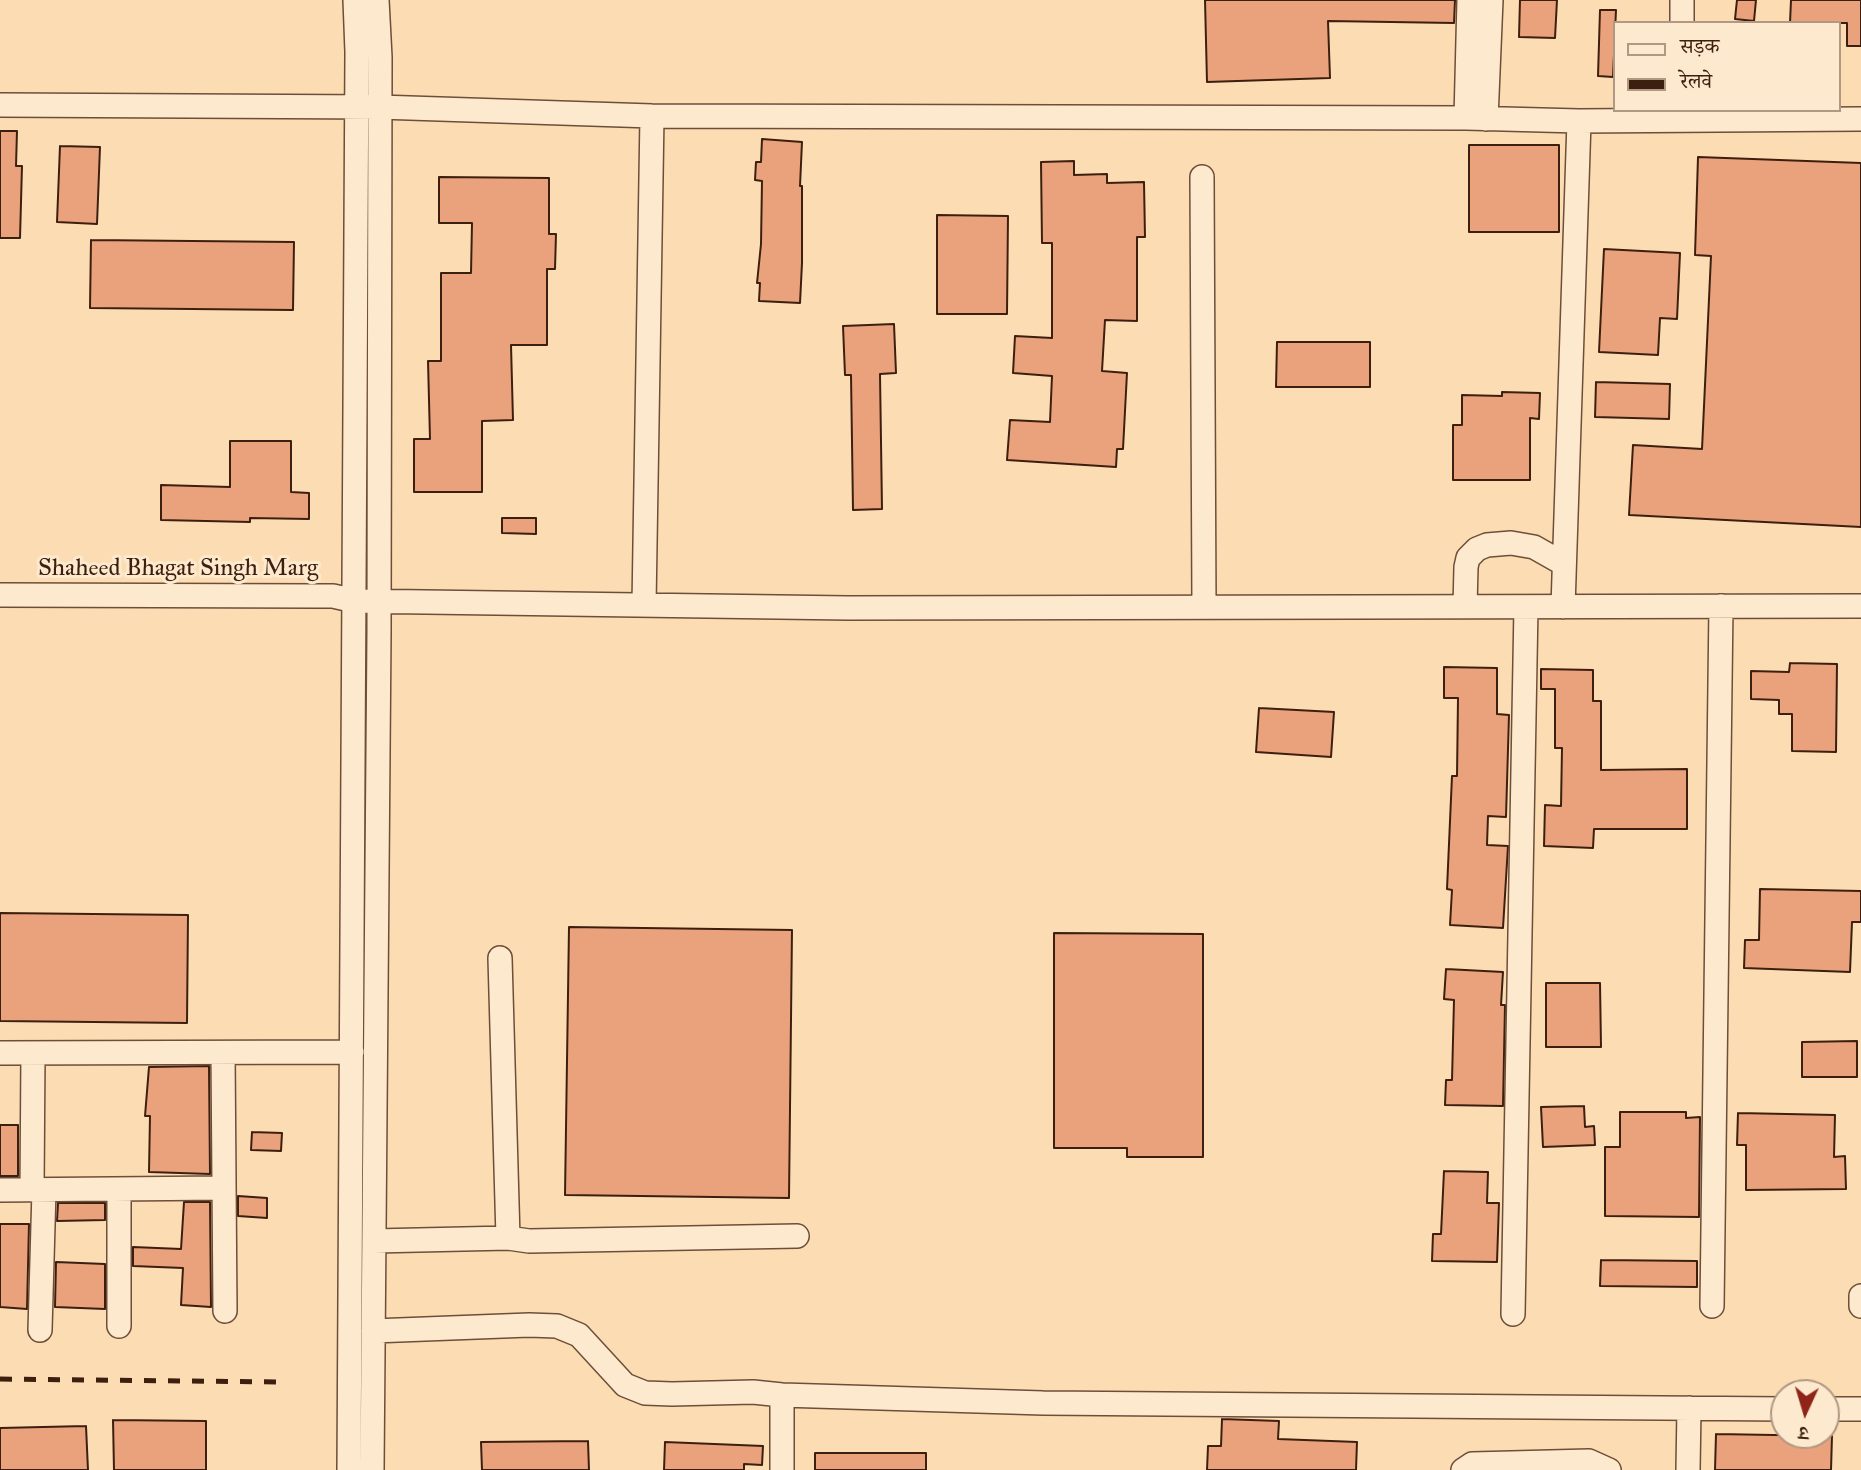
<!DOCTYPE html>
<html>
<head>
<meta charset="utf-8">
<style>
  body { margin:0 }
  #map { position:relative; width:1861px; height:1470px; overflow:hidden; background:#fcddb3; font-family:"IM FELL Great Primer","Noto Serif Devanagari",serif }
  canvas { display:block }
  .legend { position:absolute; left:1613px; top:21px; width:228px; height:91px; box-sizing:border-box; background:#fde9ce; border:2px solid #b09882; margin:0; padding:9px 12px; list-style:none; font-size:21px; color:#3d1f0f }
  .legend li { display:flex; align-items:center; gap:14px; height:35px }
  .legend b { width:35px; border:2px solid #b09882 }
  .north { position:absolute; left:1770px; top:1379px; width:70px; height:70px; box-sizing:border-box; background:#fde9ce; border:2px solid #b09882; border-radius:50%; rotate:184deg; font-size:19px; font-weight:700; line-height:28px; text-align:center; color:#3d1f0f }
  .north::after { content:''; display:block; margin:auto; width:24px; height:32px; background:#8f2418; clip-path:polygon(50% 0,100% 100%,50% 72%,0 100%) }
</style>
</head>
<body>
<div id="map">
<canvas width="1861" height="1470"></canvas>
<ul class="legend">
<li><b style="height:9px;background:#fde9ce"></b>सड़क</li>
<li><b style="height:9px;background:#3d1f0f"></b>रेलवे</li>
</ul>
<div class="north">उ</div>
</div>
<script>
const ctx = document.querySelector('canvas').getContext('2d');
ctx.lineJoin = 'round';
function fill(path, color) {
  ctx.fillStyle = color;
  ctx.fill(path, 'evenodd');
}
function poly(rows) {
  const path = new Path2D();
  for (const r of rows) {
    path.moveTo(r[0], r[1]);
    for (let i = 2; i < r.length; i += 2) path.lineTo(r[i], r[i + 1]);
  }
  return path;
}
function trace(path, color, width, dash) {
  ctx.strokeStyle = color;
  ctx.lineWidth = width;
  ctx.lineCap = dash ? 'butt' : 'round';
  ctx.setLineDash(dash || []);
  ctx.stroke(path);
}
function write(font, color, halo, rows, align = 'center') {
  ctx.font = font + ' "IM FELL Great Primer",serif';
  ctx.lineWidth = 6;
  ctx.setLineDash([]);
  ctx.textBaseline = 'middle';
  ctx.strokeStyle = halo;
  ctx.fillStyle = color;
  for (const [text, x, y, turn = 0] of rows) {
    ctx.save();
    ctx.translate(x, y);
    ctx.rotate((+turn || 0) * Math.PI / 180);
    ctx.textAlign = isNaN(turn) ? turn : align;
    if (halo) ctx.strokeText(text, 0, 0);
    ctx.fillText(text, 0, 0);
    ctx.restore();
  }
}
const building = poly([
  [1205,0,1455,0,1454,23,1328,21,1330,78,1207,82,1205,0],
  [1520,0,1557,0,1555,38,1519,37,1520,0],
  [1737,0,1756,0,1754,21,1735,19,1737,0],
  [1791,0,1861,0,1861,46,1847,46,1847,23,1790,23,1791,0],
  [1600,10,1616,10,1613,77,1598,76,1600,10],
  [0,131,17,131,16,166,22,166,20,238,0,238,0,131],
  [762,139,802,142,800,186,802,186,802,263,800,303,759,301,760,283,757,283,761,244,762,181,755,180,756,162,761,162,762,139],
  [1469,145,1559,145,1559,232,1469,232,1469,145],
  [60,146,100,147,97,224,57,222,60,146],
  [1698,157,1861,163,1861,527,1629,515,1633,445,1702,449,1711,256,1695,255,1698,157],
  [1074,161,1074,175,1107,174,1107,183,1144,182,1145,237,1137,237,1137,321,1105,320,1102,371,1127,373,1123,449,1117,449,1116,467,1007,460,1010,420,1050,422,1052,376,1013,373,1015,336,1052,338,1052,243,1042,243,1041,162,1074,161],
  [439,177,549,178,549,234,556,234,555,269,547,269,547,345,511,345,513,420,482,421,482,492,414,492,414,439,430,439,428,361,441,361,441,273,471,273,472,223,439,223,439,177],
  [937,215,1008,216,1007,314,937,314,937,215],
  [91,240,294,242,293,310,90,308,91,240],
  [1604,249,1680,253,1677,319,1660,318,1658,355,1599,352,1604,249],
  [894,324,896,373,880,374,882,509,853,510,851,375,845,375,843,326,894,324],
  [1277,342,1370,342,1370,387,1276,387,1277,342],
  [1596,382,1670,384,1669,419,1595,417,1596,382],
  [1502,392,1540,393,1539,419,1530,418,1530,480,1453,480,1453,425,1462,425,1462,395,1502,396,1502,392],
  [230,441,291,441,291,492,309,493,309,519,250,518,250,522,161,520,161,485,230,487,230,441],
  [502,518,536,518,536,534,502,533,502,518],
  [1790,663,1837,664,1836,752,1792,751,1792,714,1779,714,1779,700,1751,699,1751,671,1789,672,1790,663],
  [1444,667,1497,668,1497,714,1509,715,1506,817,1488,816,1487,845,1508,846,1503,928,1450,925,1452,890,1447,889,1452,776,1457,776,1458,698,1444,698,1444,667],
  [1541,669,1593,670,1593,701,1601,701,1601,770,1687,769,1687,829,1594,829,1593,848,1544,846,1545,805,1561,806,1562,748,1555,748,1555,689,1541,689,1541,669],
  [1259,708,1334,712,1331,757,1256,752,1259,708],
  [1760,889,1861,891,1861,922,1852,922,1850,972,1744,968,1745,940,1759,940,1760,889],
  [0,913,188,915,187,1023,0,1021,0,913],
  [569,927,792,930,789,1198,565,1195,569,927],
  [1054,933,1203,934,1203,1157,1127,1157,1127,1148,1054,1148,1054,933],
  [1446,969,1503,972,1501,1005,1505,1005,1503,1106,1445,1105,1446,1080,1452,1080,1454,1000,1444,999,1446,969],
  [1546,983,1600,983,1601,1047,1546,1047,1546,983],
  [1857,1041,1857,1077,1802,1077,1802,1042,1857,1041],
  [209,1066,210,1174,149,1172,150,1116,145,1116,149,1067,209,1066],
  [1584,1106,1585,1127,1594,1126,1595,1145,1543,1147,1541,1107,1584,1106],
  [1620,1112,1686,1112,1686,1118,1700,1117,1699,1217,1605,1216,1605,1147,1620,1147,1620,1112],
  [1738,1113,1835,1115,1834,1157,1845,1156,1846,1189,1746,1190,1746,1145,1737,1145,1738,1113],
  [0,1125,18,1125,18,1176,0,1176,0,1125],
  [252,1132,282,1133,281,1151,251,1150,252,1132],
  [1444,1171,1488,1172,1487,1203,1499,1203,1497,1262,1432,1261,1433,1234,1441,1234,1444,1171],
  [238,1196,267,1198,267,1218,238,1216,238,1196],
  [184,1202,210,1202,211,1307,181,1305,183,1268,133,1266,133,1247,181,1249,184,1202],
  [58,1203,105,1203,105,1220,57,1221,58,1203],
  [0,1224,29,1224,27,1309,0,1307,0,1224],
  [1601,1260,1697,1261,1697,1287,1600,1286,1601,1260],
  [56,1262,105,1264,105,1309,55,1307,56,1262],
  [1222,1419,1279,1421,1278,1439,1357,1442,1356,1470,1207,1470,1208,1446,1221,1446,1222,1419],
  [113,1420,206,1421,206,1470,114,1470,113,1420],
  [86,1426,88,1470,0,1470,0,1428,86,1426],
  [1716,1434,1832,1436,1831,1470,1715,1470,1716,1434],
  [588,1441,589,1470,482,1470,481,1442,588,1441],
  [665,1442,763,1446,762,1465,744,1464,744,1470,664,1470,665,1442],
  [815,1453,926,1453,926,1470,815,1470,815,1453]
]);
fill(building, '#eaa27d');
trace(building, '#3d1f0f', 2);
const minor = poly([
  [1682,23,1682,0],
  [0,105,379,107,652,116,1466,118,1579,121,1861,119],
  [1466,118,1469,0],
  [1486,119,1491,0],
  [1202,177,1204,607],
  [0,595,316,596,333,596,355,601,848,608,1861,606],
  [644,605,652,116],
  [1465,607,1466,567,1468,558,1477,549,1487,545,1511,543,1534,547,1564,564],
  [1563,607,1579,121],
  [500,958,508,1238],
  [0,1053,352,1052],
  [223,1053,225,1311],
  [119,1189,119,1326],
  [0,1190,224,1188],
  [32,1190,33,1053],
  [374,1241,508,1238,529,1241,797,1236],
  [1861,1296,1861,1306],
  [1712,1306,1721,606],
  [1513,1314,1526,607],
  [40,1330,44,1190],
  [373,1331,529,1325,557,1326,579,1335,625,1385,645,1393,672,1394,753,1392,782,1395,1043,1403,1784,1409],
  [1826,1409,1861,1409],
  [349,1470,357,52,355,0],
  [372,1470,379,633,380,57,377,0],
  [782,1470,782,1395],
  [1463,1470,1472,1464,1589,1461,1609,1470],
  [1688,1470,1689,1408]
]);
trace(minor, '#6d4e38', 26);
trace(minor, '#fde9ce', 23);
trace(poly([
  [0,1379,286,1382]
]), '#3d1f0f', 5, [12, 12]);
write('24px', '#3d1f0f', '#fde9ce', [
  ["Shaheed Bhagat Singh Marg",178,569]
]);
</script>
</body>
</html>
